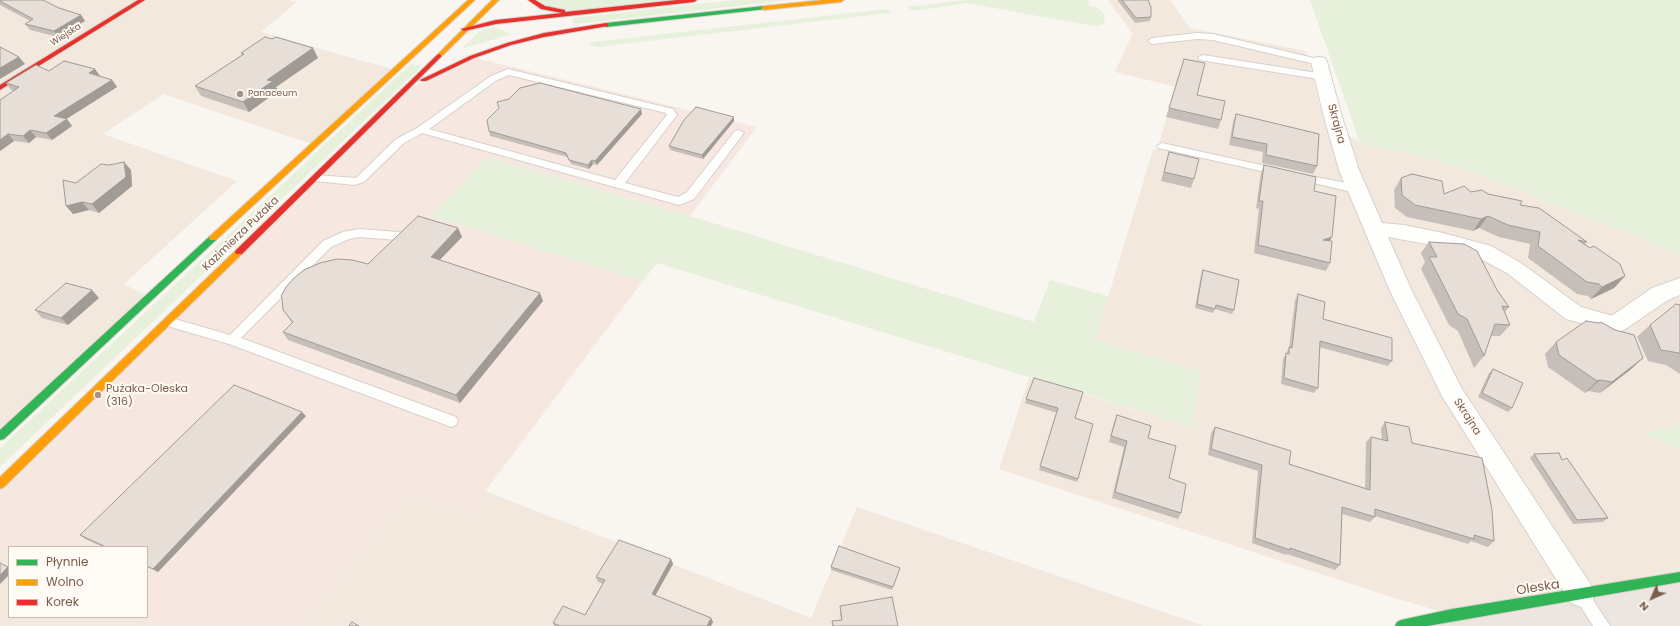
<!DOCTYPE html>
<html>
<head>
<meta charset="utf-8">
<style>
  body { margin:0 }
  #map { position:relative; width:1680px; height:626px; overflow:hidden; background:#f9f5f0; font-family:Poppins,sans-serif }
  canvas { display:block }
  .legend { position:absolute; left:8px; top:546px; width:140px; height:72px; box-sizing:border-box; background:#fffaf3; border:1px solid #cabbb1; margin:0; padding:5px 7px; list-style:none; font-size:12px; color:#7a5c4d }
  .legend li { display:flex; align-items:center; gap:8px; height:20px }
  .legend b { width:20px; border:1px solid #cabbb1 }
  .north { position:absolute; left:1632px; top:578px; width:40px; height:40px; -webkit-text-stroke:3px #fffaf3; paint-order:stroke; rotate:225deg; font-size:11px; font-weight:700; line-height:16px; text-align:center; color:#7a5c4d }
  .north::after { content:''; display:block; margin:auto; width:14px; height:18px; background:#7a5c4d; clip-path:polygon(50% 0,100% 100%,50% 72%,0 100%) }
</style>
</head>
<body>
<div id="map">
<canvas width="1680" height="626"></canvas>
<ul class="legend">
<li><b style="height:5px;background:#30b455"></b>Płynnie</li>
<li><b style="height:5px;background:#ff9f0a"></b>Wolno</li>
<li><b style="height:5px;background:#e5322d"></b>Korek</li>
</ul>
<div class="north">N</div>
</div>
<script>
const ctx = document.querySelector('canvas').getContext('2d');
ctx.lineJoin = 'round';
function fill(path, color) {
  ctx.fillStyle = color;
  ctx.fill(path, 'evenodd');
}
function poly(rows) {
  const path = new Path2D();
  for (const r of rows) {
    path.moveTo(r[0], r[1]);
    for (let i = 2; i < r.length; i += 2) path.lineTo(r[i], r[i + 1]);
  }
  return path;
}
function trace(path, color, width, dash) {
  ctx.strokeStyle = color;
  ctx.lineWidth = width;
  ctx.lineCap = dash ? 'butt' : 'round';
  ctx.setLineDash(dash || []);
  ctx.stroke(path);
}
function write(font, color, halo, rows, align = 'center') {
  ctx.font = font + ' Poppins,sans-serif';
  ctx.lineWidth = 4;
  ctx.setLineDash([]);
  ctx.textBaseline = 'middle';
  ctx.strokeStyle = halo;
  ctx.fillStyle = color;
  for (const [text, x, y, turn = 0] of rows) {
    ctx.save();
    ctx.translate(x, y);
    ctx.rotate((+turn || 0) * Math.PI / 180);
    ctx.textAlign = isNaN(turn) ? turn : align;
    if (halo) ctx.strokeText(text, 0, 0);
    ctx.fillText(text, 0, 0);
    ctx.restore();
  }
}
fill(poly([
  [0,0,288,0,297,2,261,32,395,70,314,145,164,94,103,134,237,181,124,284,150,298,0,437],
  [1108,0,1170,0,1190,28,1306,51,1324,120,1360,143,1429,159,1471,172,1642,238,1680,256,1680,424,1646,434,1680,451,1680,577,1452,615,1382,594,999,469,1029,378,1192,427,1201,371,1095,340,1153,150,1157,150,1176,87,1115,72,1127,45,1133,34],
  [409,489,469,513,485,491,811,618,857,507,1204,626,300,626],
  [0,548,9,553,9,617,138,617,156,626,0,626]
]), '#f2e8de');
fill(poly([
  [472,57,757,127,690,216,487,157,430,216,643,281,469,513,409,489,300,626,156,626,138,617,147,617,147,547,9,547,9,553,0,548,0,484,403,92]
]), '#f6e8e1');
fill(poly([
  [1680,577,1680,626,1401,626]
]), '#ede5e0');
fill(poly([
  [531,0,694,0,564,11],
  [735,0,791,0,574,24,573,18],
  [967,0,1089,0,1088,5,1098,8,1105,15,1104,24,1094,26,966,3,922,10,912,10,907,7],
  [1310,0,1680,0,1680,256,1642,238,1471,172,1429,159,1360,143],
  [886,9,891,11,889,13,596,47,588,44,593,42],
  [494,27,512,34,461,49,480,31],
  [411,64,422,66,0,467,0,448],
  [487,157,690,216,1034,322,1050,280,1108,296,1096,340,1201,371,1192,427,657,263,643,281,430,216],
  [1680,424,1680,451,1645,434,1678,424]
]), '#e7f0db');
const lane = poly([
  [1197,33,1213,34,1322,60,1324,62,1319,65,1213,40,1197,39,1152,44,1148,41,1152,38,1197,33],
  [1203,55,1324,74,1329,77,1324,80,1200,60,1198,58,1200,56,1203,55],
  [508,69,673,109,677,115,625,183,678,197,686,193,735,131,739,130,744,133,694,199,679,205,422,133,404,143,364,182,354,185,315,181,310,178,315,175,356,178,396,139,417,128,491,76,508,69],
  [509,75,666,113,667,115,615,180,429,129,497,80,509,75],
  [1162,143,1279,169,1284,172,1279,175,1158,148,1157,146,1162,143],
  [1301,174,1356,185,1360,187,1361,189,1360,191,1356,193,1297,179,1296,177,1301,174],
  [359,229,398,232,402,233,404,236,402,239,398,240,359,237,349,239,331,247,241,338,456,417,458,421,456,425,451,427,446,425,229,344,164,325,162,322,164,319,168,317,230,335,323,241,343,232,359,229],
  [1581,587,1586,589,1610,626,1593,626,1573,594,1576,589,1581,587]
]);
const street = poly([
  [1319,57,1325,58,1327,62,1342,117,1359,170,1382,223,1404,225,1443,233,1491,246,1521,263,1581,307,1609,315,1613,315,1652,288,1680,278,1680,295,1668,300,1624,330,1616,332,1566,319,1507,273,1477,257,1443,247,1388,237,1412,291,1462,389,1591,585,1595,594,1591,603,1581,607,1571,603,1442,396,1390,291,1339,170,1324,117,1311,62,1313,58,1319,57]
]);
const fast = poly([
  [764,6,767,8,766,9,606,27,603,25,606,23,764,6],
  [213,235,216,236,217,238,216,240,4,439,0,440,0,430,210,236,213,235],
  [1680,572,1680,582,1427,626,1395,626,1397,622,1401,620,1452,609,1680,572]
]);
const slow = poly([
  [468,0,475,0,216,240,210,240,209,238,210,236,468,0],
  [492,0,499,0,441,57,437,57,437,55,492,0],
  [823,0,844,0,841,2,764,10,761,8,764,6,823,0],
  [239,249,242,250,243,252,242,254,4,487,0,489,0,477,236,250,239,249]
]);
const jam = poly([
  [138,0,145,0,0,90,0,85,138,0],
  [528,0,535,0,545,6,565,10,565,12,677,0,697,0,694,2,496,24,464,31,461,29,496,20,562,13,541,9,528,0],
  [606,23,608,24,608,26,544,37,511,45,474,58,426,81,422,81,420,80,470,56,507,43,544,33,606,23],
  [439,54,441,55,441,57,242,254,236,254,235,252,236,250,437,55,439,54]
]);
trace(lane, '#d7d1cb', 2);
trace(street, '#d7d1cb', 2);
trace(fast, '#d9d2cb', 2);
trace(slow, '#d9d2cb', 2);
trace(jam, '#d9d2cb', 2);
fill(lane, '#fefefd');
fill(street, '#fefefd');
fill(fast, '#30b455');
fill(slow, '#ff9f0a');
fill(jam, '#e5322d');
fill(poly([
  [0,0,59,8,81,15,85,21,58,37,30,30,25,24,30,21,0,5],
  [1118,0,1148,0,1151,17,1150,21,1135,23,1118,1],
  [272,39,313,48,318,58,276,87,278,91,249,112,201,96,195,86,242,55,241,53],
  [1184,59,1197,95,1221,120,1218,129,1166,117],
  [49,71,100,76,112,80,117,87,66,119,72,126,52,140,36,137,29,143,14,141,0,151,0,100,14,91,11,90,6,83],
  [642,114,597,165,593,164,589,169,571,164,567,157,490,136,489,131],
  [1236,114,1317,166,1313,174,1262,163,1263,152,1229,145,1233,122],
  [734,117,734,121,703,159,670,150,669,146],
  [1169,152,1194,179,1191,188,1161,181],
  [1264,165,1314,191,1330,241,1330,263,1326,271,1254,253,1259,209,1256,208,1261,173],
  [131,170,132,186,99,213,89,210,73,214,76,183],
  [1401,178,1444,194,1471,192,1488,194,1520,205,1587,242,1585,244,1625,276,1614,288,1591,299,1588,296,1577,294,1528,258,1530,244,1499,237,1479,228,1473,231,1407,217,1395,208,1394,190],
  [458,228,462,237,439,260,543,301,460,403,288,340,283,332,292,323,283,310,368,264],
  [1429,242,1497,290,1509,307,1505,312,1510,325,1500,336,1491,336,1484,356,1474,368,1458,331,1449,325,1421,269,1425,262,1421,253],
  [1203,270,1234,310,1232,314,1215,309,1213,313,1195,308,1201,275],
  [1298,294,1323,319,1392,361,1388,366,1319,347,1318,388,1314,393,1281,384,1283,359,1289,348,1295,300],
  [99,298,68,325,42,318,35,310],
  [1680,305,1680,374,1666,365,1648,361,1637,337,1650,325],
  [1556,342,1643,358,1630,370,1600,393,1588,391,1585,393,1548,367,1545,354],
  [1493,369,1512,408,1508,412,1478,397,1489,373],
  [1034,378,1075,418,1078,479,1077,482,1039,470,1057,413,1025,403],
  [1117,415,1148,438,1169,478,1181,513,1178,519,1112,498,1124,447,1109,442,1114,422],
  [306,416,158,572,147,567,147,547,103,547,85,539,80,535],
  [1385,422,1412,443,1494,541,1488,547,1471,541,1468,544,1375,516,1375,517,1370,522,1342,514,1340,565,1335,570,1287,554,1286,555,1252,543,1258,471,1208,455,1211,433,1215,427,1289,464,1365,488,1366,442,1371,437,1382,440,1381,428],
  [1534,454,1562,460,1608,518,1603,522,1573,524,1530,458],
  [671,559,673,564,655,595,711,618,713,622,711,626,554,626,553,623,585,615,603,584,598,582,596,577],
  [831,567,899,571,892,590,831,570],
  [840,606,898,626,832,626,832,621,841,620,840,613]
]), '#c6bfb9');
fill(poly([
  [81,15,85,21,58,37,54,31],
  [313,48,318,58,276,87,278,91,249,112,243,102,267,80],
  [19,57,25,64,0,79,0,68],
  [95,69,100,76,94,80,89,73],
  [112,80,117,87,60,123,54,116],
  [641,109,642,114,597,165,595,161],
  [734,117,734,121,703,159,702,155],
  [67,119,72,126,52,140,46,133],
  [30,130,36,137,29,143,23,136],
  [8,134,14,141,0,151,0,140],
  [592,160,593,164,589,169,588,165],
  [124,162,131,170,132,186,99,213,92,204],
  [82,202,89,210,73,214,66,206],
  [1488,216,1479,228,1473,231,1481,219],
  [458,228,462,237,435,265,431,257],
  [1332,237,1328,244,1323,240],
  [1625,276,1614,288,1591,299,1602,287],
  [92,290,99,298,68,325,61,318],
  [540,293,543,301,460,403,456,395],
  [1643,358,1630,370,1600,393,1612,382],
  [1600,380,1588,391,1585,393,1597,381],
  [302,412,306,416,158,572,153,569],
  [671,559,673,564,654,598,652,594],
  [8,567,9,568,9,575,0,584,0,575],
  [711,618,713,622,711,626,707,626]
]), '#a19b96');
const building = poly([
  [0,0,43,0,59,8,81,15,54,31,25,24,33,19,0,1,0,0],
  [1122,0,1148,0,1151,7,1151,17,1136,18,1122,0],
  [265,37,272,39,276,37,313,48,267,80,273,81,243,102,195,86,244,54,241,53,265,37],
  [0,47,19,57,0,68,0,47],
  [1184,59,1205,63,1197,95,1225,101,1221,120,1169,108,1184,59],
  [64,61,95,69,89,73,112,80,54,116,67,119,46,133,30,130,23,136,8,134,0,140,0,100,19,87,6,83,36,65,49,71,64,61],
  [540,83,641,109,595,161,592,160,588,165,569,160,566,153,489,131,487,120,499,108,497,102,509,99,520,88,540,83],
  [696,107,734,117,702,155,669,146,684,120,696,107],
  [1236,114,1319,134,1317,166,1266,155,1267,144,1232,137,1236,114],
  [1169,152,1199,159,1194,179,1164,172,1169,152],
  [124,162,126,177,92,204,82,202,66,206,63,180,76,183,101,164,109,165,124,162],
  [1264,165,1316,177,1314,191,1336,196,1332,237,1323,240,1332,241,1330,263,1258,245,1263,201,1259,201,1264,165],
  [1412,174,1442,181,1444,194,1464,186,1471,192,1482,190,1488,194,1522,201,1520,205,1539,208,1587,242,1578,240,1590,248,1594,246,1620,264,1625,276,1602,287,1599,284,1587,282,1538,246,1540,232,1508,225,1488,216,1481,219,1415,205,1402,195,1401,178,1412,174],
  [418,216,458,228,431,257,540,293,456,395,283,332,293,322,283,310,282,298,281,296,286,287,294,278,304,270,320,263,337,259,352,260,368,264,418,216],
  [1429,242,1464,244,1477,251,1497,290,1509,307,1502,306,1510,325,1495,324,1484,356,1467,319,1458,314,1429,257,1437,257,1429,242],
  [1203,270,1239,280,1234,310,1216,305,1215,309,1197,304,1203,270],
  [66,283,92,290,61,318,35,310,66,283],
  [1298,294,1325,302,1323,319,1392,338,1392,361,1320,341,1318,388,1284,378,1286,353,1289,354,1289,347,1292,348,1298,294],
  [1676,304,1680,305,1680,354,1679,353,1661,350,1650,325,1676,304],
  [1586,321,1599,323,1601,322,1615,330,1634,335,1643,358,1612,382,1600,380,1597,381,1559,355,1556,342,1586,321],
  [1493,369,1523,383,1512,408,1482,393,1493,369],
  [1034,378,1083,392,1075,418,1093,424,1078,479,1040,466,1058,408,1026,399,1034,378],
  [234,385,302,412,153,569,147,566,147,547,106,547,80,535,234,385],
  [1117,415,1151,426,1148,438,1176,446,1169,478,1186,484,1181,513,1115,492,1127,441,1111,436,1117,415],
  [1385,422,1409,427,1412,443,1482,458,1492,510,1494,541,1474,535,1474,539,1375,509,1375,517,1342,507,1340,565,1290,548,1290,550,1255,538,1262,465,1211,449,1215,427,1291,451,1289,464,1370,490,1371,437,1388,441,1385,422],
  [1559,453,1562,460,1567,458,1608,518,1577,520,1534,454,1559,453],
  [619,540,671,559,652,594,711,618,707,626,560,626,553,623,563,606,585,615,605,580,596,577,619,540],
  [839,546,900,568,893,587,831,567,839,546],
  [0,563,8,567,0,575,0,563],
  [892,597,898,626,833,626,832,621,842,620,840,606,892,597],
  [352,622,359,626,349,626,352,622]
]);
fill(building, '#e6ded7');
trace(building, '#a19b96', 1);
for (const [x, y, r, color] of [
  [240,94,4,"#a69286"],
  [98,395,4,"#a69286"]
]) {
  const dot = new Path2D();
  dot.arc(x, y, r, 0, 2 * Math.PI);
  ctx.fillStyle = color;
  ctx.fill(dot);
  trace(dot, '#fffaf3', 1.5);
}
write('9px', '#7a5c4d', '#fffaf3', [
  ["Wiejska",66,35,-32]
]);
write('9px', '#7a5c4d', '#fffaf3', [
  ["Panaceum",248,94]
], 'left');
write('11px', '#7a5c4d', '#fffaf3', [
  ["Skrajna",1336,124,75],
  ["Kazimierza Pużaka",241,234,-44],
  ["Skrajna",1467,417,57]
]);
write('11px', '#7a5c4d', '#fffaf3', [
  ["Pużaka-Oleska",106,389],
  ["(316)",106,402]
], 'left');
write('13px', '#7a5c4d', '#fffaf3', [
  ["Oleska",1538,588,-9]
]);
</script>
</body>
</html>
